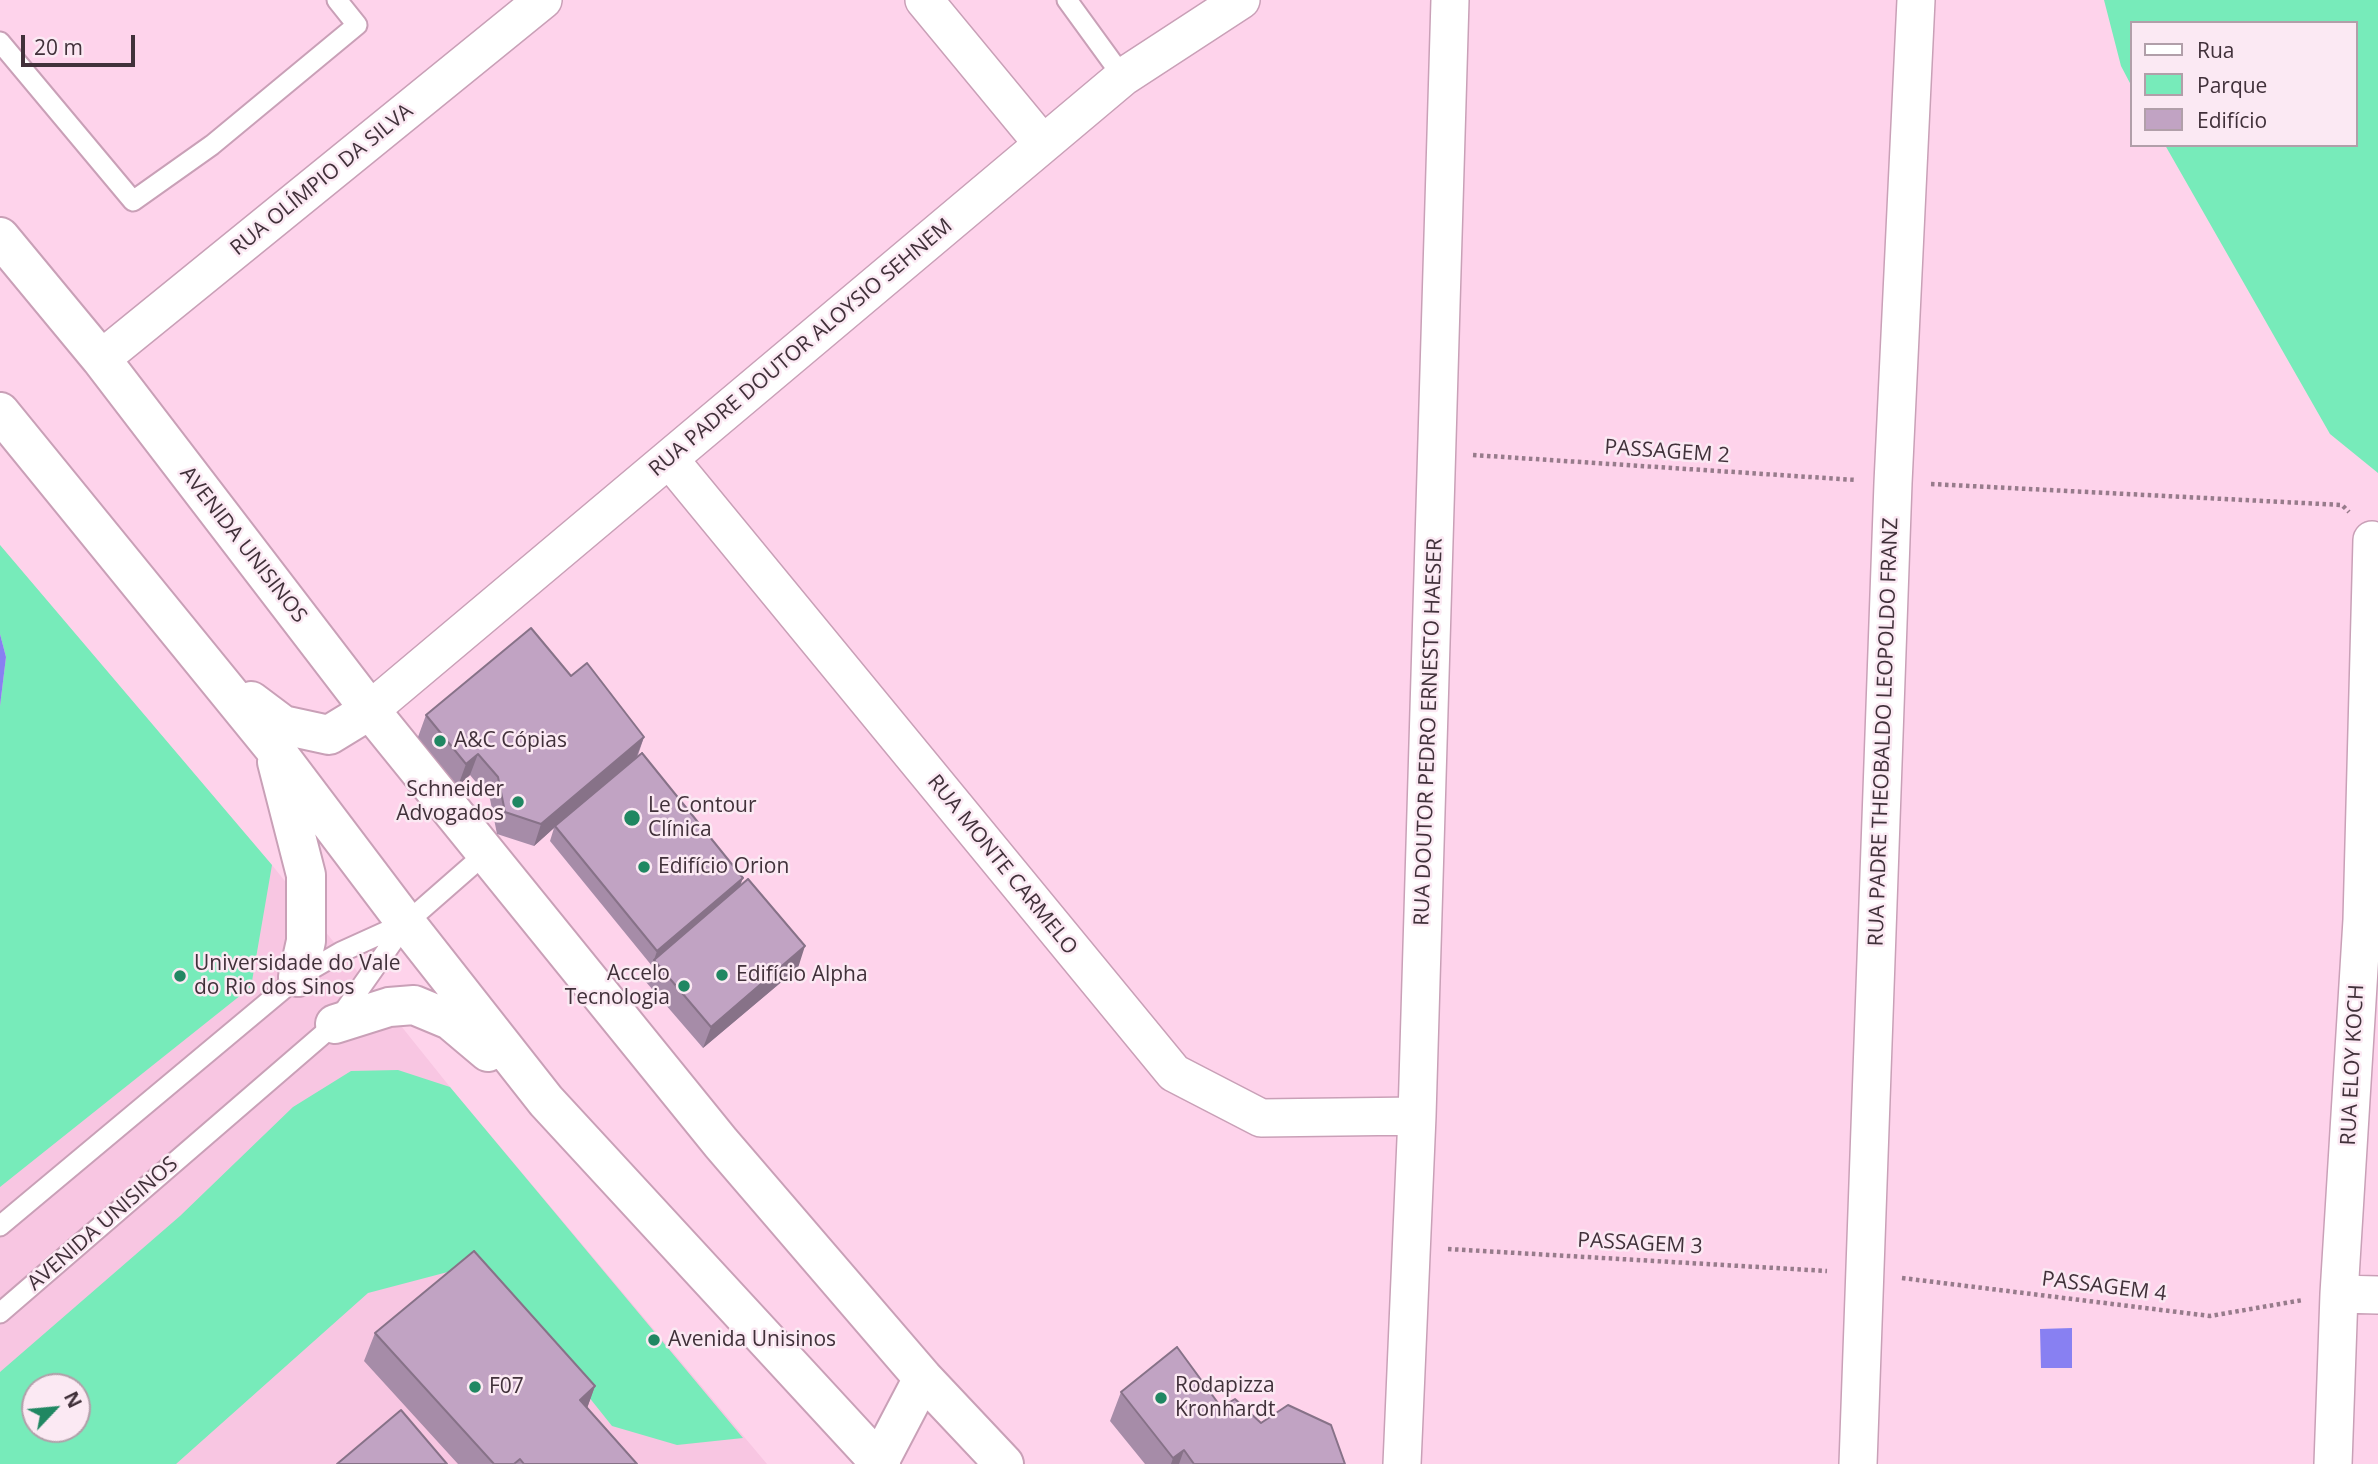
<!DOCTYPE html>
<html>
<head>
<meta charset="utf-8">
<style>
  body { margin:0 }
  #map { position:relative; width:2378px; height:1464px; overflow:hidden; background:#fed3eb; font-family:"Open Sans",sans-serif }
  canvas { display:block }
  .legend { position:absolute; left:2130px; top:21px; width:228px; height:126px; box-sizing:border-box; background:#fbe9f3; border:2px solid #b19fa9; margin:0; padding:9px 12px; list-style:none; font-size:21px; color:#41313a }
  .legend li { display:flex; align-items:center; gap:14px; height:35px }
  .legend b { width:35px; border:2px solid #b19fa9 }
  .north { position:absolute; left:21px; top:1373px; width:70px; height:70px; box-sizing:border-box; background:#fbe9f3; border:2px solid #b19fa9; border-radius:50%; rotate:64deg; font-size:19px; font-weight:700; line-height:28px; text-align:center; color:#41313a }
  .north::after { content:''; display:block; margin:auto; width:24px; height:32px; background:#208762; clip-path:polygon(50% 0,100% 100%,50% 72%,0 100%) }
  .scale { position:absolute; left:21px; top:35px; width:114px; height:32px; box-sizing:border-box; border:4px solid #41313a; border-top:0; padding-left:9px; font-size:21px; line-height:24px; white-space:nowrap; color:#41313a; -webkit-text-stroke:5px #fbe9f3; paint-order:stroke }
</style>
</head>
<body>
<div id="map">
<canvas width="2378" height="1464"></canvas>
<ul class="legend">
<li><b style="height:9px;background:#fff"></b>Rua</li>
<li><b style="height:19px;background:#77ebba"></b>Parque</li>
<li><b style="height:19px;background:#c1a3c3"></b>Edifício</li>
</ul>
<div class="north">N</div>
<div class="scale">20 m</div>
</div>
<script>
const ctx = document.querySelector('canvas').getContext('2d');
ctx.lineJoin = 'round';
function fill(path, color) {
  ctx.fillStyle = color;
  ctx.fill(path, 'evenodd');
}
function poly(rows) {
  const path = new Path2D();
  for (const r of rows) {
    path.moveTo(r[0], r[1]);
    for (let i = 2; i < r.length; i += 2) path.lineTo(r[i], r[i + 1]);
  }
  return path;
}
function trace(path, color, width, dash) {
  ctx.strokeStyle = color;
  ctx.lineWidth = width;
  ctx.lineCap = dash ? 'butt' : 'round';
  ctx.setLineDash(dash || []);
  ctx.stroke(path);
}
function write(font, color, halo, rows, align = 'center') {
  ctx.font = font + ' "Open Sans",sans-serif';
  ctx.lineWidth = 5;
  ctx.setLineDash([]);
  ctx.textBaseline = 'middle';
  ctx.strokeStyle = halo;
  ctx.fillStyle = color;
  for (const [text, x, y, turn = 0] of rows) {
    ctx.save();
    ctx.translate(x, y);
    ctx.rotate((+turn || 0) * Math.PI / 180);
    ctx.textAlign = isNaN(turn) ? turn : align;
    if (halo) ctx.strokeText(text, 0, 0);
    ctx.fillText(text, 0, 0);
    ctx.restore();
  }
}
fill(poly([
  [0,545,272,865,450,1087,767,1464,0,1464],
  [35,1387,77,1387,77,1429,35,1429]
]), '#f8c6e2');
fill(poly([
  [2104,0,2378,0,2378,473,2330,434,2165,145,2355,145,2355,23,2131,23,2131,85,2121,66],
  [0,545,272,865,251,987,0,1187,0,706,6,657,0,634],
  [398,1070,450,1087,743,1438,677,1445,612,1426,482,1263,368,1293,176,1464,0,1464,0,1372,180,1216,293,1107,351,1071],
  [35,1387,77,1387,77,1429,35,1429]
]), '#77ebba');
fill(poly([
  [0,634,6,657,0,706],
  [2072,1328,2072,1368,2041,1368,2040,1329]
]), '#8880f2');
const service = poly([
  [1067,0,1123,77],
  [0,42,133,201,212,145,357,25,337,0],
  [0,1226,298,977,341,952,405,923],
  [0,1313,335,1024,406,923,486,853]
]);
const minor = poly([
  [924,0,1043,144],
  [101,359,543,0],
  [670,460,1174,1073,1261,1118,1417,1116],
  [370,710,1123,77,1241,0],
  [2339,1294,2378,1295],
  [1402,1464,1417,1116,1450,0],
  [1858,1464,1893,483,1916,0],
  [2333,1464,2339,1294,2362,920,2372,540]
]);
const secondary = poly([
  [0,237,101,359,370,710,721,1143,923,1378,1004,1464],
  [0,412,273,747,406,923,546,1101,881,1464],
  [251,701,283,725,329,735,370,710],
  [277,762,306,875,306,941,298,977],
  [335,1024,389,1007,414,1005,450,1020,488,1052],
  [879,1462,923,1378]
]);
trace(service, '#c9a0b7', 23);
trace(minor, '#c9a0b7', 40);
trace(secondary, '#c9a0b7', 42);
trace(poly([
  [1473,455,1856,480],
  [1931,484,2342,505,2349,512],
  [1448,1249,1827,1271],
  [1902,1278,2210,1316,2303,1300]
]), '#977b8b', 4.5, [3.5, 3.5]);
trace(service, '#fff', 19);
trace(minor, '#fff', 37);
trace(secondary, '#fff', 38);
fill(poly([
  [571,676,644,737,637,758,740,886,798,968,703,1048,646,982,652,966,550,841,554,828,534,846,497,834,490,799,470,775,458,786,418,737,426,715],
  [375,1333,595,1386,587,1408,637,1464,458,1464,364,1361],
  [1121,1392,1221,1407,1261,1423,1345,1464,1145,1464,1110,1421]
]), '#a68ca8');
fill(poly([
  [644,737,636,758,555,826,554,828,534,846,541,824],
  [478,754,470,775,458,786,466,764],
  [743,878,738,892,654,960,657,951],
  [805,946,798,968,703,1048,711,1027],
  [595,1386,585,1414,580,1400],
  [1184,1450,1179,1464,1171,1464,1173,1458]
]), '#877288');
const building = poly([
  [531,628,571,676,587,663,644,737,541,824,505,812,498,777,478,754,466,764,426,715,531,628],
  [642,753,743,878,657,951,555,826,642,753],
  [748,879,805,946,711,1027,654,960,748,879],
  [474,1251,595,1386,580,1400,637,1464,524,1464,520,1459,514,1464,494,1464,375,1333,474,1251],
  [1177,1347,1221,1407,1235,1399,1261,1423,1288,1405,1331,1425,1345,1464,1194,1464,1184,1450,1173,1458,1121,1392,1177,1347],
  [401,1410,447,1464,337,1464,401,1410]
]);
fill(building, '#c1a3c3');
trace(building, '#877288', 2);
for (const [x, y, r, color] of [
  [440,741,7,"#208762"],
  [518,802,7,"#208762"],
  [632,818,9,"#208762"],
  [644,867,7,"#208762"],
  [722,975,7,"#208762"],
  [180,976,7,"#208762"],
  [684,986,7,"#208762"],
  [654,1340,7,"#208762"],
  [475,1387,7,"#208762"],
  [1161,1398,7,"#208762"]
]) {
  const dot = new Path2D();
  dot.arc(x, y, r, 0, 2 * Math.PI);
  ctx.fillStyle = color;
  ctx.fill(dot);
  trace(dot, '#fbe9f3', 2.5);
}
write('21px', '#41313a', '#fbe9f3', [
  ["RUA OLÍMPIO DA SILVA",322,180,-39],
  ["RUA PADRE DOUTOR ALOYSIO SEHNEM",801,348,-40],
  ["PASSAGEM 2",1667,452,4],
  ["AVENIDA UNISINOS",243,545,52],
  ["RUA DOUTOR PEDRO ERNESTO HAESER",1429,732,-88],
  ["RUA PADRE THEOBALDO LEOPOLDO FRANZ",1884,732,-88],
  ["RUA MONTE CARMELO",1002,865,51],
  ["RUA ELOY KOCH",2353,1065,-87],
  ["AVENIDA UNISINOS",103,1224,-41],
  ["PASSAGEM 3",1640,1244,3],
  ["PASSAGEM 4",2104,1287,7]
]);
write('21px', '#41313a', '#fbe9f3', [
  ["A&C Cópias",454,741],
  ["Schneider",504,790,"right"],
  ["Advogados",504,814,"right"],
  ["Le Contour",648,806],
  ["Clínica",648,830],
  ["Edifício Orion",658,867],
  ["Universidade do Vale",194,964],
  ["do Rio dos Sinos",194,988],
  ["Accelo",670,974,"right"],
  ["Tecnologia",670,998,"right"],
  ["Edifício Alpha",736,975],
  ["Avenida Unisinos",668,1340],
  ["Rodapizza",1175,1386],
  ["Kronhardt",1175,1410],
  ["F07",489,1387]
], 'left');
</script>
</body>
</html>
